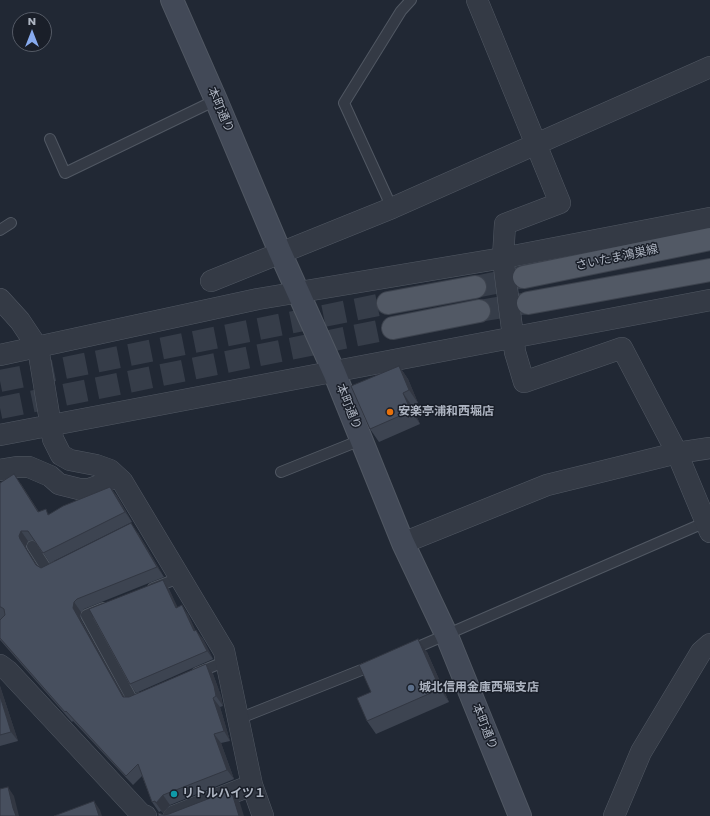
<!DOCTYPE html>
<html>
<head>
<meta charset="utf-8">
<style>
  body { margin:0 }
  #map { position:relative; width:710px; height:816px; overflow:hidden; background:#212834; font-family:Poppins,sans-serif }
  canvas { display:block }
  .north { position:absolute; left:12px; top:12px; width:40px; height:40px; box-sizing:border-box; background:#1a1f29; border:1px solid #555b66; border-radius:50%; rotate:0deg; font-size:11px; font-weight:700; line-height:16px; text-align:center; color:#aeb5c2 }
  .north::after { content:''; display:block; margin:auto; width:14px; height:18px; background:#87aaee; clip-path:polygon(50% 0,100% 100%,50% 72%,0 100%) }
</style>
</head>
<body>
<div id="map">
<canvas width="710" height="816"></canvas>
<div class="north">N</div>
</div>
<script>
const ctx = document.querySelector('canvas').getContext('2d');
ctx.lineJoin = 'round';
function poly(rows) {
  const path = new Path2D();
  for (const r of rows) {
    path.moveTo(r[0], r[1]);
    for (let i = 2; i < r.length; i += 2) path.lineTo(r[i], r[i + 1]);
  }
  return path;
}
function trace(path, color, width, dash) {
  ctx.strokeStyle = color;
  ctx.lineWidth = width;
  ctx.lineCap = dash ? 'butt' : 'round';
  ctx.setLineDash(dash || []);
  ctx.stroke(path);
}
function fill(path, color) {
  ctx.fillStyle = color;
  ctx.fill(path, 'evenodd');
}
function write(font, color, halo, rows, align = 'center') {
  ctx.font = font + ' Poppins,"Noto Sans JP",sans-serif';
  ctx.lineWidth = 3;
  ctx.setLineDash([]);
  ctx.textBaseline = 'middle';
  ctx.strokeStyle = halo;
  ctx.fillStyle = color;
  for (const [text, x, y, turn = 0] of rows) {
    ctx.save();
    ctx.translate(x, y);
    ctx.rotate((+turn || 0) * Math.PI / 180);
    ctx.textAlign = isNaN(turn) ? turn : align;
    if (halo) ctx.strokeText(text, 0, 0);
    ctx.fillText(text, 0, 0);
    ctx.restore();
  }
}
trace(poly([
  [475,287,524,277],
  [479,311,528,303],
  [0,381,388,303],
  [0,408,393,328]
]), '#363d49', 22, [22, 11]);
const service = poly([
  [50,139,65,173,216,100],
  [392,208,344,103,401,11,411,0],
  [0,230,11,223],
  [281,472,361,440],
  [32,546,48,571,55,567],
  [153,588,179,578],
  [103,608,86,615,133,701,140,698],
  [411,650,706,522],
  [197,673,226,661],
  [238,719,374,665]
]);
const minor = poly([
  [477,0,560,203,505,224,503,258,515,352,524,382,622,348,677,453,710,532],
  [211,281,392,208,710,67],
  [0,299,20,321,38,348,53,439,61,455,70,460,96,465,110,470,122,481,224,651,252,785,263,816],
  [0,355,258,299,503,258,710,218],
  [0,435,710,300],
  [0,470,17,467,29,467,50,476,59,484,79,489,89,489,100,485,116,476],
  [403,543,547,485,677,453,710,448],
  [0,665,8,671,141,814,146,816],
  [174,816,252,785],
  [614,816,641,752,701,652,710,644]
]);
const secondary = poly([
  [172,0,216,100,280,252,334,372,403,543,447,636,520,816]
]);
const primary = poly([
  [524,277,710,239],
  [388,303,475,287],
  [528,303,710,270],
  [393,328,479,311]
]);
trace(service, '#515863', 12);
trace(minor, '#515863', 22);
trace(secondary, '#515863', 24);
trace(primary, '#3d434e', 24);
trace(service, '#343a45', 10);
trace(minor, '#343a45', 21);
trace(secondary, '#424957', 22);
trace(primary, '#525965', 22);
fill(poly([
  [399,366,408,379,418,403,412,406,420,424,379,442,370,429],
  [0,483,21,484,39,512,50,514,110,487,117,496,132,522,50,563,35,540,28,541,26,546,26,549,37,565,41,568,138,533,164,577,84,609,81,612,80,618,124,697,129,697,206,664,213,674,221,696,223,706,220,707,230,741,221,743,234,779,170,805,163,813,161,811,159,812,152,802,142,776,133,785,73,721,72,722,0,640,0,620,3,618,0,620],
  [163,580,169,589,177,607,188,614,195,630,203,639,213,659,136,693,130,684],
  [427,652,449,702,376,734,367,721,371,692],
  [0,686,18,741,0,746]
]), '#3d4451');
fill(poly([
  [399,366,408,379,418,403,409,390],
  [403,393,412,406,420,424,411,411],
  [14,474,21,484,45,522,38,512],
  [110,487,117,496,132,522,125,512],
  [131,523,138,533,164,577,157,567],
  [21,531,28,541,26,546,26,549,43,574,20,539,19,536],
  [163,580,169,589,182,616,176,608],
  [74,602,81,612,80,618,130,707,123,697,73,608],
  [182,605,188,614,200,640,194,631],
  [196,630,203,639,213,659,207,651],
  [418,639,427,652,449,702,440,689],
  [206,664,213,674,221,696,223,706,216,696],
  [0,686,18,741,11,732,0,696],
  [213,698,220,707,230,741,224,731],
  [214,734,221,743,234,779,227,770],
  [8,787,14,796,19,816,16,816,13,808],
  [231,790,240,803,244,816,239,816],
  [163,795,170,805,163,813,156,803],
  [94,801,100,810,102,816,99,816]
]), '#323742');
const building = poly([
  [399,366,409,390,403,393,411,411,370,429,351,386,399,366],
  [14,474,38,512,46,509,48,515,63,506,110,487,125,512,43,553,28,531,21,531,19,536,20,539,36,565,41,568,131,523,157,567,77,599,74,602,73,608,123,697,129,697,206,664,214,686,216,696,213,698,224,731,214,734,227,770,163,795,156,803,155,801,152,802,138,764,126,776,66,711,65,712,0,638,0,620,5,615,4,609,1,607,0,607,0,483,14,474],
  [163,580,176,608,182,605,194,631,196,630,207,651,130,684,89,609,163,580],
  [418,639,440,689,367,721,357,698,371,692,359,665,418,639],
  [0,696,11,732,0,735,0,696],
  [8,787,13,808,16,816,0,816,0,789,8,787],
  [231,790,239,816,159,816,158,813,164,815,169,814,231,790],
  [94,801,99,816,54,816,94,801]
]);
fill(building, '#474f5e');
trace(building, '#323742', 1);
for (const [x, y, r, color] of [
  [390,412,4,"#e8710a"],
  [411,688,4,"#5c6f8a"],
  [174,794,4,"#0f9aa8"]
]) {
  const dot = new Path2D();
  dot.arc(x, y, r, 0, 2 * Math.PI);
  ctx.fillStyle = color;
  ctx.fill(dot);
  trace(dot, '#1a1f29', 1.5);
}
write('12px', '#aeb5c2', '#1a1f29', [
  ["本町通り",220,110,67],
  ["さいたま鴻巣線",617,258,-12],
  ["本町通り",348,407,68],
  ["本町通り",484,727,68]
]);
write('bold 12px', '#aeb5c2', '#1a1f29', [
  ["安楽亭浦和西堀店",398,412],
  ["城北信用金庫西堀支店",419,688],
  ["リトルハイツ１",182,794]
], 'left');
</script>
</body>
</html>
